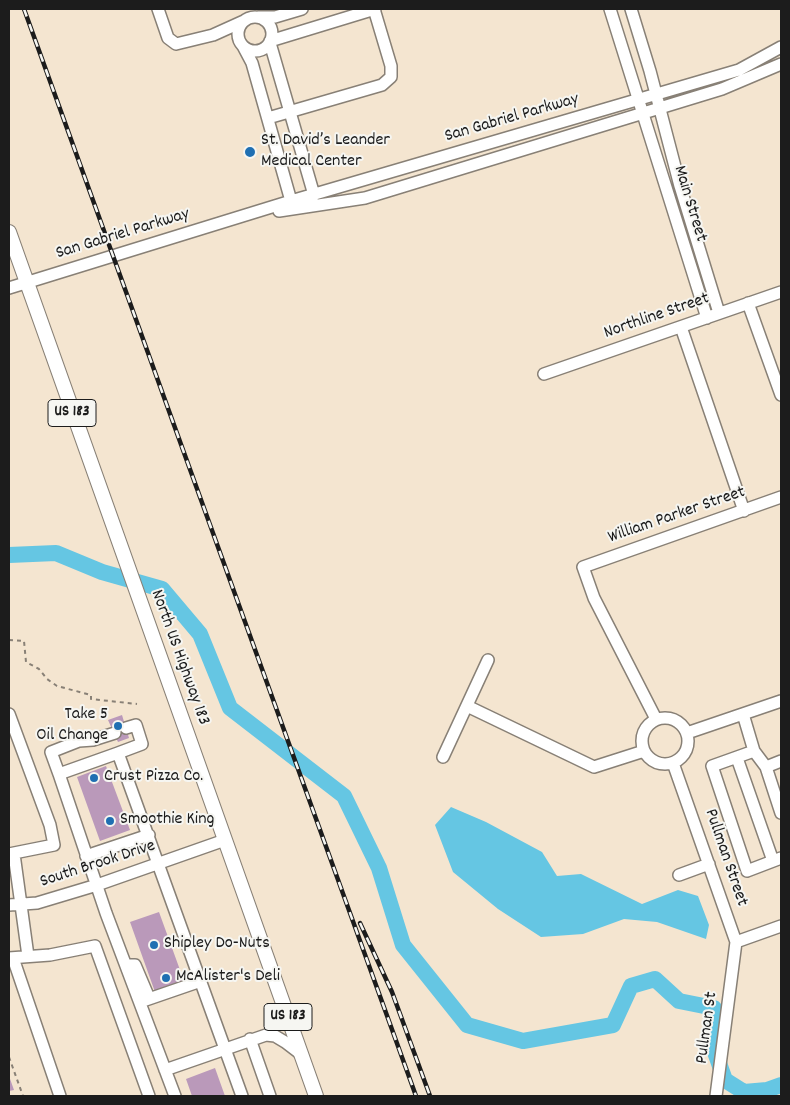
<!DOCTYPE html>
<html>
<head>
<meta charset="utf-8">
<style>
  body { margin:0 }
  #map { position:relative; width:790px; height:1105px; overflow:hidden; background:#f4e5d0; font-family:Dekko,sans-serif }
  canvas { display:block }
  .frame { position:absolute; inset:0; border:10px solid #1c1c1c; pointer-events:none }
</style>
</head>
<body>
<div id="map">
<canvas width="790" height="1105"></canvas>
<div class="frame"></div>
</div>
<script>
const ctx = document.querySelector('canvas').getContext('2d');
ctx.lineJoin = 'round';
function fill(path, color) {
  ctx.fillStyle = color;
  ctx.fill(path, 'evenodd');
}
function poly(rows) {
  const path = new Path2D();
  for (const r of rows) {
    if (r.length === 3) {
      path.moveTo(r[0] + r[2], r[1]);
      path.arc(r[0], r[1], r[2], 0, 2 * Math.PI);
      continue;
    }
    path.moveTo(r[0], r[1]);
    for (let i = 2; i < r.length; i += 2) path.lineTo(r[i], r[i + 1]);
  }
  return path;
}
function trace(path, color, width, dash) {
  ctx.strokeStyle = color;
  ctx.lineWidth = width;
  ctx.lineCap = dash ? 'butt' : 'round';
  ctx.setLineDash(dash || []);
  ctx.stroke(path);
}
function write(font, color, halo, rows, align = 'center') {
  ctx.font = font + ' Dekko,sans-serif';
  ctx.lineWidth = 4;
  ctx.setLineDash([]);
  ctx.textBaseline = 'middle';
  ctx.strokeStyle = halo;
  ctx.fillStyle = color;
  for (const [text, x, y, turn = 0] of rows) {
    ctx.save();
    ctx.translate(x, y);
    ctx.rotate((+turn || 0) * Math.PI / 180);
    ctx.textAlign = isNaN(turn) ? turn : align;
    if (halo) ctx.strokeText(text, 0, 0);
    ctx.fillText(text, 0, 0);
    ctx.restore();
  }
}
fill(poly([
  [451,807,486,822,542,852,557,876,581,874,642,904,678,890,698,896,709,925,706,939,657,922,624,919,583,934,541,937,498,909,453,872,435,825]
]), '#65c6e3');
trace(poly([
  [9,555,56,553,102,572,162,589,200,634,230,708,344,796,379,868,403,945,467,1025,523,1041,613,1025,631,986,655,979,679,1001,714,1008,711,1041,725,1080,744,1092,767,1090,781,1085]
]), '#65c6e3', 16);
fill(poly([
  [122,715,129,738,118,742,108,720],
  [106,766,130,830,100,841,77,777],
  [159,912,184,981,155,992,130,922],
  [215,1068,225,1096,192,1096,186,1079],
  [9,1076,14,1090,9,1091]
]), '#ba99ba');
const minor = poly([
  [158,9,168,38,176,44,213,35,244,21],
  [610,9,707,318],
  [631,9,650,71,680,186,719,313],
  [255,34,17],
  [258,17,275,17,302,9],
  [270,41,375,9],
  [270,43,314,195],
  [243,46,252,63,291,201],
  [268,118,382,85,391,77,391,66,374,9],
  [279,211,365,198,722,89,781,64],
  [9,288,291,201,739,70,781,47],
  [748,303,781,395],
  [681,327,744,511],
  [544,374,781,292],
  [467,706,594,767,644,751],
  [9,714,50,825,54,845,9,854],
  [743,714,754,751,766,767,781,761],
  [665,741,23],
  [656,719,594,598,583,567,781,497],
  [687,733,781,701],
  [754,751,712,766,747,871,781,858],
  [118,753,142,744,136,725,126,728],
  [443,757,488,660],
  [737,758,773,861],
  [673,763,736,942,716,1096],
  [766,767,781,813],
  [59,774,51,752,79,741,93,740,115,733],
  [14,854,28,956],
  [86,856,149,835],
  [679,875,709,864],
  [9,905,37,903,97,885,225,840],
  [736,942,781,926],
  [9,958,50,955,95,946,149,1096],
  [13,958,60,1096],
  [126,965,135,965,149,998],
  [140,1002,201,981],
  [250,1039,270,1096],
  [165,1070,266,1035,275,1036,285,1042,302,1055],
  [175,1096,106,913,59,774,118,753,242,1096]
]);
const major = poly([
  [9,232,316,1096]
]);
trace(minor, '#888076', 14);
trace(major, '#888076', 16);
trace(poly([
  [9,640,24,641,26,662,39,669,47,679,57,686,91,695,91,699,137,704],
  [9,1057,23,1096]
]), '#888076', 2, [4, 4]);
trace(minor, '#fff', 11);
trace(major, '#fff', 14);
const rail = poly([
  [24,9,416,1096],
  [360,923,392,992,430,1096]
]);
trace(rail, '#1c1c1c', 4.5);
trace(rail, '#f6f6f2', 2.5, [8]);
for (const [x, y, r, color] of [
  [250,152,6,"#1f6fb2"],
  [118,726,5,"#1f6fb2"],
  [94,778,5,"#1f6fb2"],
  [110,821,5,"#1f6fb2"],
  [154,945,5,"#1f6fb2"],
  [166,978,5,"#1f6fb2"]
]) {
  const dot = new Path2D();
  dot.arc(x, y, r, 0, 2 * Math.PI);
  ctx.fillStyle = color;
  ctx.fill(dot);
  trace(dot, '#f6f6f2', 2);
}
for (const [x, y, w] of [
  [72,413,48],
  [288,1017,48]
]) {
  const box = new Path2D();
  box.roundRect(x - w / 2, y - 13.5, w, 27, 4);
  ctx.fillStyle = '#f6f6f2';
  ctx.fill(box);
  trace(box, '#1c1c1c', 1);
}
write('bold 16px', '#1c1c1c', null, [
  ["US 183",72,413],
  ["US 183",288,1017]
]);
write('18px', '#1c1c1c', '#f6f6f2', [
  ["San Gabriel Parkway",512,119,-16],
  ["Main Street",689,204,73],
  ["San Gabriel Parkway",123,235,-17],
  ["Northline Street",657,317,-19],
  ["William Parker Street",677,516,-19],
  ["North US Highway 183",179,658,70],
  ["Pullman Street",725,858,71],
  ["South Brook Drive",98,865,-18],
  ["Pullman St",708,1028,-82]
]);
write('18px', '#1c1c1c', '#f6f6f2', [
  ["St. David’s Leander",261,142],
  ["Medical Center",261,163],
  ["Take 5",108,716,"right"],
  ["Oil Change",108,737,"right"],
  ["Crust Pizza Co.",104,778],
  ["Smoothie King",120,821],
  ["Shipley Do-Nuts",164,945],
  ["McAlister's Deli",176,978]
], 'left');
</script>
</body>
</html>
